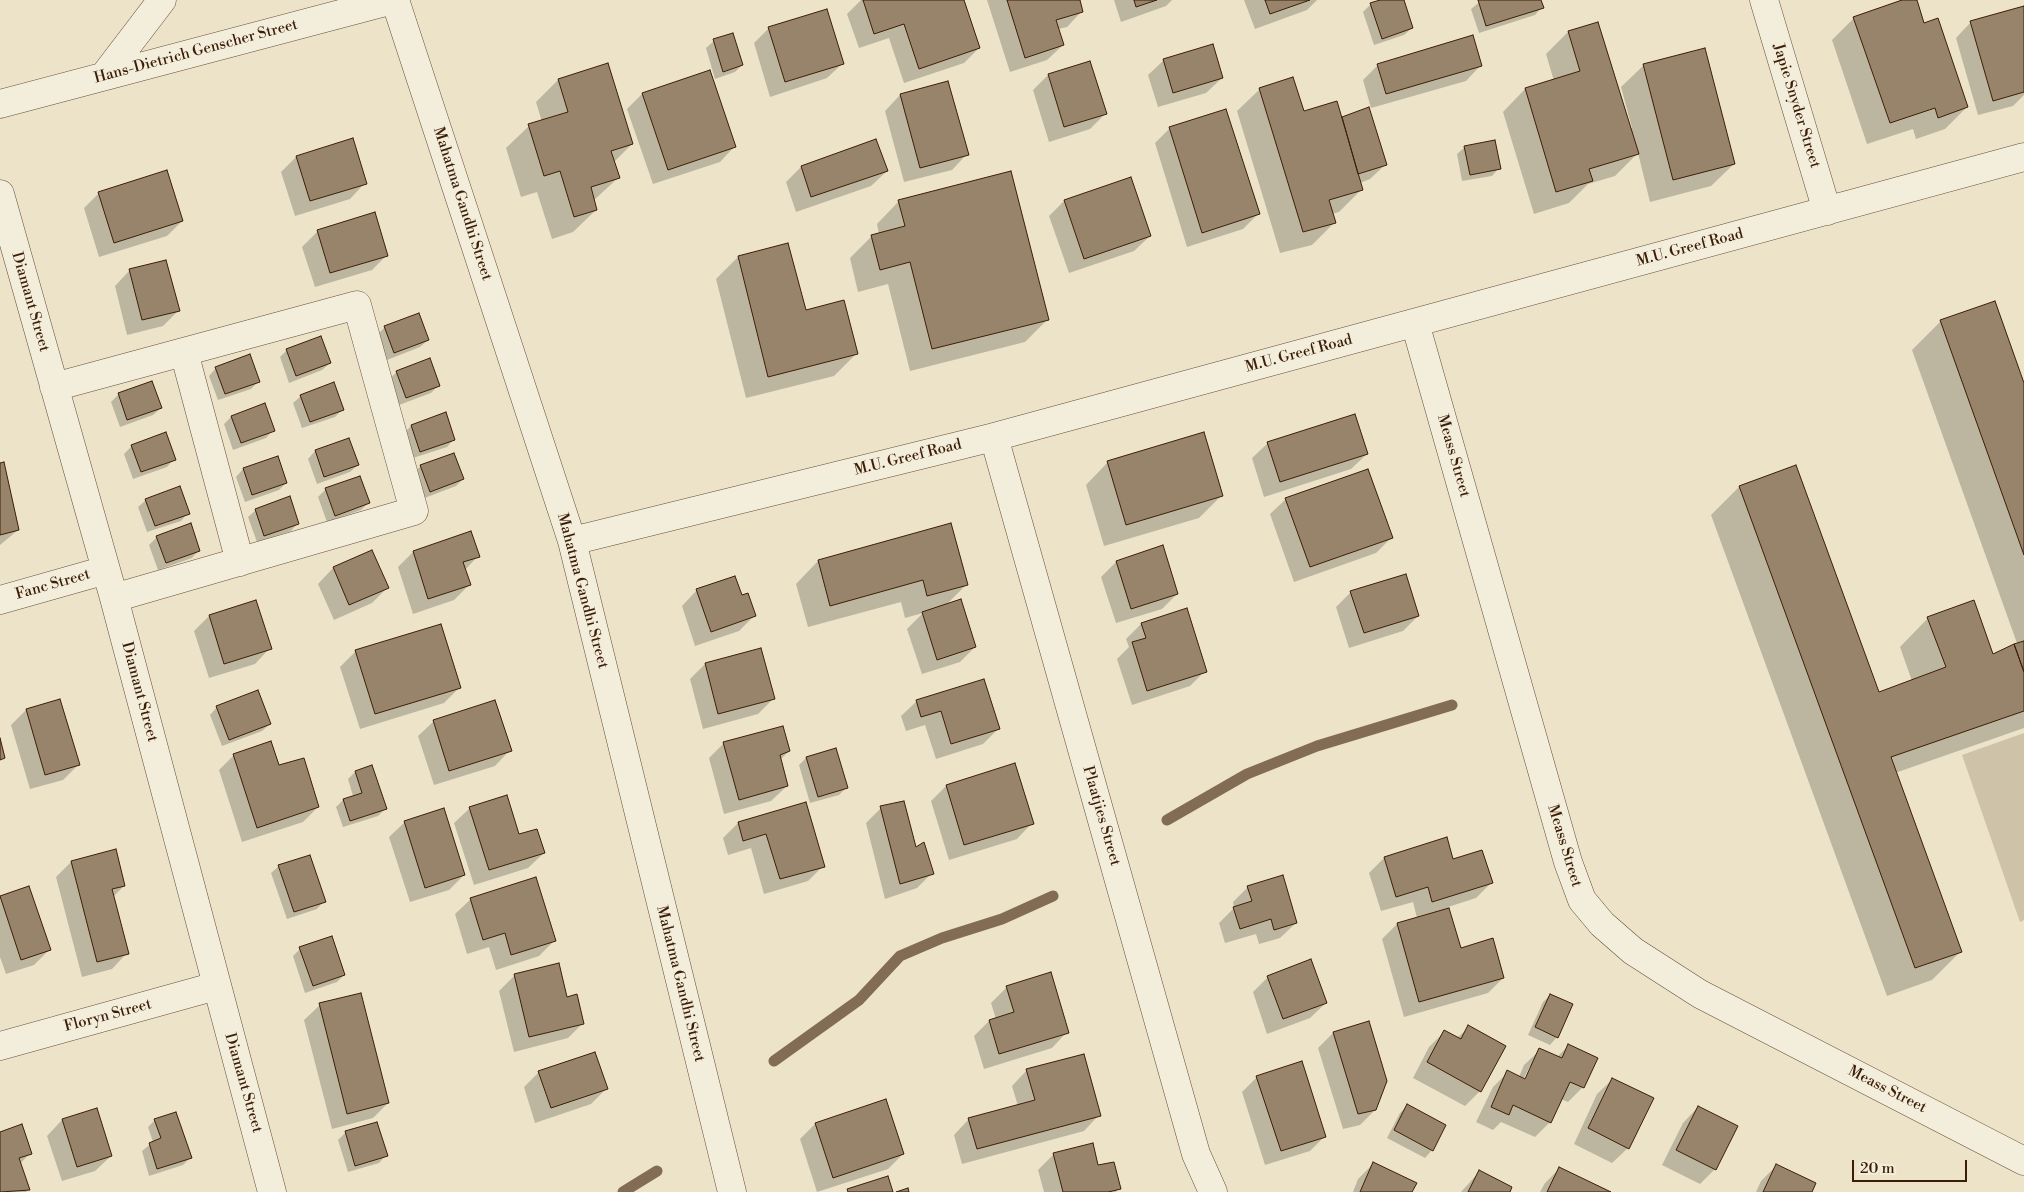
<!DOCTYPE html>
<html>
<head>
<meta charset="utf-8">
<style>
  body { margin:0 }
  #map { position:relative; width:2024px; height:1192px; overflow:hidden; background:#ece3c9; font-family:"Libre Bodoni",serif }
  canvas { display:block }
  .scale { position:absolute; left:1852px; top:1160px; width:115px; height:22px; box-sizing:border-box; border:2px solid #3c1e06; border-top:0; padding-left:6px; font-size:15px; line-height:18px; white-space:nowrap; color:#3c1e06; -webkit-text-stroke:4px #f3eddc; paint-order:stroke }
</style>
</head>
<body>
<div id="map">
<canvas width="2024" height="1192"></canvas>
<div class="scale">20 m</div>
</div>
<script>
const ctx = document.querySelector('canvas').getContext('2d');
ctx.lineJoin = 'round';
function fill(path, color) {
  ctx.fillStyle = color;
  ctx.fill(path, 'evenodd');
}
function poly(rows) {
  const path = new Path2D();
  for (const r of rows) {
    path.moveTo(r[0], r[1]);
    for (let i = 2; i < r.length; i += 2) path.lineTo(r[i], r[i + 1]);
  }
  return path;
}
function trace(path, color, width, dash) {
  ctx.strokeStyle = color;
  ctx.lineWidth = width;
  ctx.lineCap = dash ? 'butt' : 'round';
  ctx.setLineDash(dash || []);
  ctx.stroke(path);
}
function write(font, color, halo, rows, align = 'center') {
  ctx.font = font + ' "Libre Bodoni",serif';
  ctx.lineWidth = 4.5;
  ctx.setLineDash([]);
  ctx.textBaseline = 'middle';
  ctx.strokeStyle = halo;
  ctx.fillStyle = color;
  for (const [text, x, y, turn = 0] of rows) {
    ctx.save();
    ctx.translate(x, y);
    ctx.rotate((+turn || 0) * Math.PI / 180);
    ctx.textAlign = isNaN(turn) ? turn : align;
    if (halo) ctx.strokeText(text, 0, 0);
    ctx.fillText(text, 0, 0);
    ctx.restore();
  }
}
fill(poly([
  [2024,733,2024,920,2020,922,1962,755]
]), '#cec2a8');
fill(poly([
  [861,0,963,0,979,48,964,63,904,83,889,38,859,48,847,14],
  [987,0,1078,0,1082,11,1067,27,1058,29,1063,45,1047,60,1010,72],
  [1114,0,1172,0,1166,6,1121,22],
  [1244,0,1317,0,1307,10,1255,29],
  [1383,0,1402,0,1412,28,1404,35,1374,45,1363,12,1371,4],
  [1482,0,1540,0,1542,7,1535,15,1479,33,1471,9],
  [1906,0,1915,0,1923,24,1967,107,1945,129,1916,139,1913,129,1867,144,1832,40,1854,18],
  [2024,7,2024,95,2013,106,1978,115,1956,38,1971,22],
  [1597,23,1630,128,1632,128,1621,87,1644,65,1734,164,1711,186,1650,202,1638,153,1615,176,1588,184,1569,203,1534,214,1503,112,1525,89,1554,81,1546,54,1568,32],
  [769,28,843,63,827,78,770,97,754,43],
  [714,41,742,65,735,72,715,79,706,48],
  [1164,60,1222,78,1206,93,1158,107,1148,75],
  [1378,65,1481,65,1466,81,1371,108,1363,80],
  [1048,75,1105,114,1090,129,1049,142,1033,90],
  [558,80,632,144,614,162,618,178,593,201,596,210,573,232,552,239,537,192,521,197,506,148,529,126,542,122,536,102],
  [947,82,967,154,952,170,904,182,885,111,900,95],
  [1260,89,1303,113,1343,118,1386,164,1370,179,1360,183,1362,189,1339,212,1332,214,1334,223,1312,245,1280,253,1237,111],
  [642,94,735,146,720,162,653,184,627,109],
  [1170,128,1258,214,1243,229,1187,247,1155,143],
  [876,141,887,171,871,186,796,212,786,182,801,167],
  [1465,147,1499,168,1492,176,1462,181,1457,154],
  [296,157,365,183,350,199,295,216,281,172],
  [99,193,182,221,167,236,99,257,84,208],
  [899,201,1048,319,1025,342,910,371,888,284,858,292,850,258,872,236,879,234,877,224],
  [1064,201,1150,236,1134,251,1069,273,1049,216],
  [318,231,387,255,372,270,315,287,302,247],
  [738,257,856,354,834,376,746,398,716,279],
  [130,270,178,311,163,326,127,335,115,286],
  [1941,321,2024,387,2024,728,1895,773,1961,951,1932,980,1887,996,1711,515,1739,487,1878,694,1912,681,1900,647,1928,618,1992,656,2018,646,1912,350],
  [385,327,428,340,420,347,387,360,378,334],
  [287,350,330,363,322,370,289,383,280,357],
  [216,368,259,381,251,389,218,400,209,376],
  [397,372,439,385,431,393,399,405,389,379],
  [119,394,161,408,153,415,120,427,111,402],
  [301,396,343,409,335,417,302,428,293,403],
  [231,417,273,430,266,438,233,450,224,424],
  [411,426,454,439,447,447,413,458,404,433],
  [348,440,358,465,350,472,317,484,308,459,315,451],
  [1268,443,1367,454,1351,469,1264,497,1252,458],
  [132,446,174,459,167,467,133,479,124,454],
  [277,457,286,483,279,490,245,502,236,477,243,469],
  [1108,462,1222,495,1199,518,1104,546,1086,485],
  [0,464,18,530,0,545],
  [421,466,463,479,456,486,422,499,413,473],
  [326,489,368,503,361,510,327,522,318,497],
  [1286,499,1391,538,1376,553,1294,582,1270,514],
  [146,500,188,513,181,521,147,532,138,507],
  [256,510,298,523,291,531,257,542,248,517],
  [471,533,478,556,465,570,469,585,454,600,413,614,398,567,413,552],
  [157,537,199,550,192,558,158,570,149,545],
  [1162,547,1177,594,1162,609,1116,623,1101,577,1116,562],
  [371,552,387,588,372,603,334,620,318,584,333,568],
  [818,561,966,585,945,606,975,647,960,662,922,674,907,629,923,613,905,618,901,602,808,627,796,584],
  [697,590,741,597,754,616,739,631,695,646,682,606],
  [1351,592,1418,616,1403,631,1349,648,1336,607],
  [209,616,270,648,255,664,209,678,194,631],
  [1141,624,1205,671,1190,686,1132,705,1117,659,1129,647,1126,639],
  [760,650,773,699,758,714,703,729,690,679,705,664],
  [356,651,460,687,444,703,360,729,340,667],
  [917,701,998,729,983,744,936,759,925,725,906,731,901,716],
  [217,707,270,724,262,731,222,746,210,715],
  [26,710,78,765,63,780,30,789,11,725],
  [434,721,510,750,495,766,434,785,418,736],
  [724,743,789,751,780,760,787,786,771,801,724,814,709,758],
  [234,755,279,767,318,807,303,822,242,842,219,770],
  [806,758,847,787,839,795,810,803,799,765],
  [355,772,385,809,378,816,343,827,336,807,343,800,353,796,348,779],
  [946,786,1032,823,1017,839,949,860,931,801],
  [805,803,823,866,808,881,764,894,751,848,728,855,723,838,738,823],
  [470,808,519,836,544,853,528,868,474,885,454,823],
  [881,808,932,873,917,888,885,899,866,823],
  [405,822,464,875,449,890,410,902,389,837],
  [115,851,124,886,113,897,127,953,112,969,82,977,56,877,71,862],
  [1384,858,1452,861,1491,883,1476,898,1448,907,1460,949,1503,978,1488,993,1404,1017,1382,939,1397,924,1417,918,1413,902,1381,911,1369,873],
  [279,866,324,901,317,909,287,919,271,873],
  [1248,887,1296,923,1280,938,1259,944,1256,934,1225,943,1219,923,1234,908,1233,902],
  [0,897,49,950,34,965,6,974,0,957],
  [471,899,554,941,539,956,496,970,489,947,467,954,455,914],
  [300,949,344,975,337,982,305,993,293,956],
  [558,965,567,999,583,1023,568,1038,514,1052,499,991,514,976],
  [1268,977,1326,1003,1310,1018,1267,1034,1253,992],
  [1007,987,1067,1032,1052,1048,984,1069,974,1036,989,1021,996,1019,991,1003],
  [1550,995,1557,1037,1550,1045,1528,1035,1543,1002],
  [320,1005,388,1103,373,1118,332,1129,304,1020],
  [1469,1027,1480,1091,1465,1106,1413,1078,1429,1047,1444,1032,1457,1038],
  [1333,1033,1375,1110,1360,1125,1343,1129,1318,1048],
  [1568,1046,1583,1087,1568,1102,1561,1099,1550,1122,1535,1137,1501,1122,1493,1130,1476,1122,1493,1087,1508,1072,1519,1077,1524,1065,1540,1050,1557,1057],
  [1530,1066,1532,1066,1524,1085,1521,1084],
  [1027,1070,1099,1115,1084,1131,962,1164,954,1135,969,1119,1018,1106,1012,1086],
  [539,1072,606,1089,591,1104,535,1123,524,1087],
  [1257,1077,1325,1136,1310,1151,1265,1165,1242,1092],
  [1613,1079,1628,1148,1612,1163,1574,1144,1597,1094],
  [1407,1106,1432,1150,1425,1158,1387,1138,1400,1113],
  [1698,1107,1715,1169,1700,1184,1662,1165,1683,1123],
  [96,1109,111,1156,95,1171,62,1181,47,1136,62,1120],
  [155,1120,191,1157,183,1165,149,1176,142,1151,153,1142,148,1127],
  [376,1123,386,1155,379,1163,348,1172,338,1140,345,1133],
  [815,1124,903,1154,888,1169,817,1192,800,1139],
  [0,1133,30,1153,20,1164,28,1190,26,1192,0,1192],
  [1054,1154,1098,1166,1119,1188,1116,1192,1044,1192,1038,1170],
  [1373,1164,1411,1192,1353,1192,1358,1179],
  [1776,1166,1811,1192,1756,1192,1761,1181],
  [1560,1168,1608,1192,1540,1192,1545,1183],
  [1479,1172,1508,1192,1461,1192]
]), '#0003');
trace(poly([
  [1167,820,1247,774,1317,746,1452,705],
  [774,1061,859,1000,900,956,942,938,1002,919,1053,896],
  [623,1192,657,1171]
]), '#826c53', 11);
const building = poly([
  [863,0,964,0,980,48,919,69,904,24,874,34,863,0],
  [1007,0,1080,0,1083,12,1056,20,1064,45,1025,58,1007,0],
  [1134,0,1157,0,1136,7,1134,0],
  [1265,0,1310,0,1270,14,1265,0],
  [1380,0,1404,0,1413,28,1382,39,1370,3,1380,0],
  [1478,0,1541,0,1544,8,1486,26,1478,0],
  [1902,0,1917,0,1924,23,1938,18,1968,107,1938,118,1935,108,1890,123,1853,17,1902,0],
  [2024,6,2024,92,1993,101,1970,21,2024,6],
  [827,9,844,64,785,82,768,27,827,9],
  [1598,22,1639,154,1589,169,1593,181,1556,192,1525,88,1580,71,1568,31,1598,22],
  [733,33,743,65,723,72,713,39,733,33],
  [1473,35,1482,66,1386,94,1377,64,1473,35],
  [1213,44,1223,78,1173,93,1163,59,1213,44],
  [1705,48,1735,164,1673,180,1643,64,1705,48],
  [1090,61,1107,114,1064,127,1048,74,1090,61],
  [608,63,633,144,611,151,620,178,591,187,597,210,574,217,560,171,544,176,528,124,568,112,558,79,608,63],
  [710,70,736,147,668,170,642,93,710,70],
  [1293,77,1304,111,1337,101,1363,190,1329,200,1336,223,1303,232,1259,88,1293,77],
  [948,81,969,155,920,168,900,94,948,81],
  [1369,107,1387,165,1358,174,1342,117,1369,107],
  [1226,109,1260,214,1202,233,1169,127,1226,109],
  [353,138,367,184,310,201,296,156,353,138],
  [876,139,888,171,811,197,801,166,876,139],
  [1495,140,1501,169,1470,175,1464,146,1495,140],
  [167,170,183,221,114,243,98,192,167,170],
  [1011,171,1049,320,932,349,910,262,880,270,871,235,905,226,898,200,1011,171],
  [1131,177,1151,236,1084,259,1064,200,1131,177],
  [375,212,388,256,330,273,317,230,375,212],
  [788,243,806,310,844,300,858,354,768,377,738,256,788,243],
  [166,260,180,311,142,320,129,269,166,260],
  [1995,301,2024,383,2024,555,1940,320,1995,301],
  [419,313,429,340,394,353,384,326,419,313],
  [321,336,331,363,296,376,286,349,321,336],
  [250,354,260,382,225,394,215,367,250,354],
  [430,358,440,386,406,398,396,371,430,358],
  [152,381,162,408,127,420,118,393,152,381],
  [334,382,344,410,310,422,300,395,334,382],
  [265,403,275,431,241,443,231,416,265,403],
  [446,412,455,440,420,452,411,425,446,412],
  [1355,414,1368,454,1280,482,1267,442,1355,414],
  [166,432,176,460,141,472,131,445,166,432],
  [1204,432,1223,496,1126,525,1107,461,1204,432],
  [349,438,359,465,324,477,315,450,349,438],
  [454,453,464,479,430,492,420,465,454,453],
  [278,456,287,483,252,495,243,468,278,456],
  [4,462,19,530,0,535,0,463,4,462],
  [1796,465,1879,692,1946,667,1927,617,1974,600,1993,654,2014,644,2024,672,2024,711,1891,757,1962,952,1915,968,1739,486,1796,465],
  [1368,469,1393,538,1310,567,1285,498,1368,469],
  [360,476,370,503,335,516,325,488,360,476],
  [180,486,190,514,155,526,145,499,180,486],
  [290,496,299,524,264,536,255,509,290,496],
  [191,523,200,551,166,563,156,536,191,523],
  [951,523,968,585,927,596,923,580,830,606,818,560,951,523],
  [471,531,480,557,463,562,471,585,428,599,413,551,471,531],
  [1163,545,1178,594,1131,609,1116,561,1163,545],
  [372,550,389,588,349,605,333,567,372,550],
  [1406,574,1419,616,1364,633,1350,591,1406,574],
  [735,576,742,595,748,593,756,616,711,632,696,589,735,576],
  [961,599,976,647,937,660,922,612,961,599],
  [256,600,272,649,224,664,209,615,256,600],
  [1187,608,1207,672,1147,691,1132,642,1146,638,1141,623,1187,608],
  [441,624,461,688,375,714,355,650,441,624],
  [2024,641,2024,672,2014,644,2024,641],
  [761,648,775,699,718,714,705,663,761,648],
  [984,679,1000,729,951,744,941,711,921,717,916,700,984,679],
  [258,690,271,724,229,740,216,706,258,690],
  [60,699,80,765,45,775,26,709,60,699],
  [495,700,512,751,449,771,433,720,495,700],
  [783,726,790,751,780,755,788,786,739,800,723,742,783,726],
  [0,738,5,758,0,760,0,738],
  [271,741,279,765,304,758,319,807,257,828,233,754,271,741],
  [836,748,848,788,818,797,806,757,836,748],
  [1015,763,1034,824,964,845,946,785,1015,763],
  [372,765,387,809,350,821,343,799,362,793,355,771,372,765],
  [507,795,519,834,537,829,545,853,489,870,469,807,507,795],
  [904,801,916,847,924,842,934,874,900,884,880,806,904,801],
  [806,802,825,867,780,879,766,834,743,841,738,822,806,802],
  [444,808,465,875,425,888,404,821,444,808],
  [1447,837,1453,859,1482,850,1493,883,1432,902,1428,887,1396,897,1384,857,1447,837],
  [116,849,125,886,112,889,129,954,97,962,71,861,116,849],
  [310,855,326,902,294,912,278,865,310,855],
  [1283,875,1297,923,1274,930,1271,919,1240,929,1233,907,1252,901,1247,886,1283,875],
  [536,877,556,941,511,955,505,933,483,940,470,898,536,877],
  [29,886,51,950,21,960,0,896,29,886],
  [1449,908,1461,948,1493,938,1504,978,1419,1002,1397,923,1449,908],
  [332,936,345,975,313,986,299,947,332,936],
  [1311,959,1327,1003,1283,1019,1267,976,1311,959],
  [559,963,567,997,577,994,584,1024,529,1037,514,974,559,963],
  [1051,972,1069,1033,999,1054,989,1020,1014,1012,1006,986,1051,972],
  [361,993,389,1103,347,1114,319,1003,361,993],
  [1550,994,1573,1004,1558,1038,1535,1027,1550,994],
  [1369,1021,1387,1081,1376,1110,1358,1114,1333,1032,1369,1021],
  [1468,1025,1506,1046,1481,1092,1427,1062,1444,1030,1461,1039,1468,1025],
  [1568,1044,1598,1058,1584,1088,1570,1082,1551,1123,1513,1105,1509,1115,1491,1107,1507,1070,1525,1079,1539,1048,1562,1058,1568,1044],
  [595,1052,608,1089,551,1108,538,1071,595,1052],
  [1084,1054,1101,1116,977,1149,968,1118,1035,1100,1026,1069,1084,1054],
  [1302,1061,1326,1137,1281,1151,1256,1076,1302,1061],
  [1612,1078,1654,1098,1629,1149,1588,1128,1612,1078],
  [886,1099,904,1154,833,1178,815,1123,886,1099],
  [1407,1104,1446,1125,1433,1151,1394,1130,1407,1104],
  [1698,1106,1738,1126,1716,1170,1676,1150,1698,1106],
  [97,1108,112,1156,77,1167,62,1119,97,1108],
  [176,1112,192,1158,157,1169,149,1143,161,1138,154,1119,176,1112],
  [377,1122,388,1156,355,1166,345,1131,377,1122],
  [22,1124,32,1154,19,1158,30,1190,0,1192,0,1132,22,1124],
  [1093,1143,1098,1165,1114,1162,1121,1189,1108,1192,1063,1192,1053,1153,1093,1143],
  [1373,1162,1417,1183,1412,1192,1360,1192,1373,1162],
  [1776,1164,1816,1183,1812,1192,1763,1192,1776,1164],
  [1559,1167,1611,1192,1547,1192,1559,1167],
  [1479,1170,1512,1187,1510,1192,1468,1192,1479,1170],
  [888,1176,893,1192,848,1192,847,1189,888,1176],
  [908,1188,909,1192,896,1192,908,1188]
]);
fill(building, '#98846b');
trace(building, '#3c1e06', 1);
const minor = poly([
  [395,0,572,541,732,1192],
  [1764,0,1827,211],
  [104,76,162,0],
  [0,104,393,0],
  [0,194,114,598,272,1192],
  [1415,323,1568,862,1582,900,1602,924,1633,951,1700,994,2024,1161],
  [184,352,240,562],
  [54,387,357,305,414,511,114,598],
  [994,437,1196,1154,1213,1192],
  [572,541,994,437,2024,157],
  [0,600,106,570],
  [0,1046,216,986]
]);
trace(minor, '#684f37', 29);
trace(minor, '#f3eddc', 28);
write('15px', '#3c1e06', '#f3eddc', [
  ["Hans-Dietrich Genscher Street",196,52,-15],
  ["Japie Snyder Street",1796,106,73],
  ["Mahatma Gandhi Street",462,204,72],
  ["M.U. Greef Road",1690,248,-15],
  ["Diamant Street",30,302,74],
  ["M.U. Greef Road",1299,354,-15],
  ["Meass Street",1453,456,74],
  ["M.U. Greef Road",908,458,-14],
  ["Fanc Street",53,585,-16],
  ["Mahatma Gandhi Street",582,591,75],
  ["Diamant Street",139,692,75],
  ["Plaatjies Street",1101,816,74],
  ["Meass Street",1564,846,73],
  ["Mahatma Gandhi Street",680,984,76],
  ["Floryn Street",108,1016,-15],
  ["Diamant Street",243,1083,74],
  ["Meass Street",1887,1090,27]
]);
</script>
</body>
</html>
